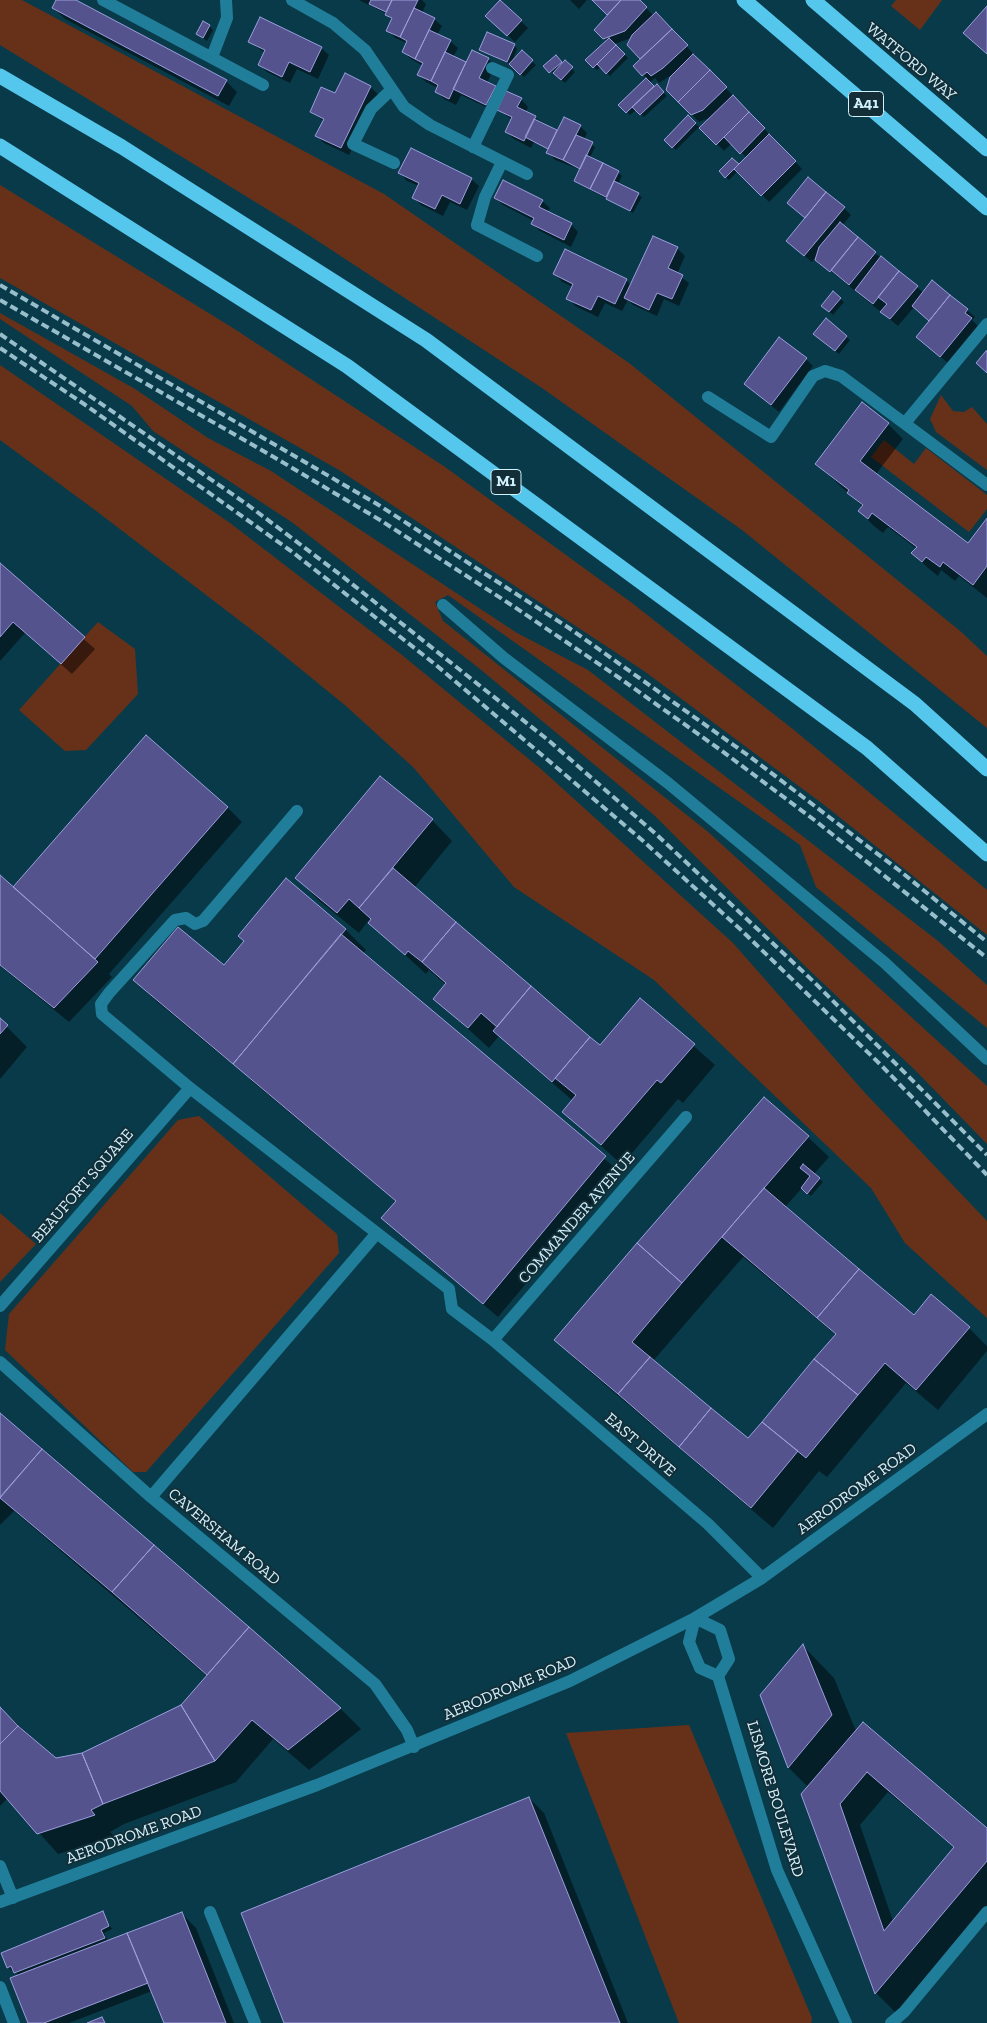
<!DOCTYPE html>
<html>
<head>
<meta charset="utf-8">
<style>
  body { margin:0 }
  canvas { display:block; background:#083a49 }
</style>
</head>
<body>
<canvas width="987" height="2023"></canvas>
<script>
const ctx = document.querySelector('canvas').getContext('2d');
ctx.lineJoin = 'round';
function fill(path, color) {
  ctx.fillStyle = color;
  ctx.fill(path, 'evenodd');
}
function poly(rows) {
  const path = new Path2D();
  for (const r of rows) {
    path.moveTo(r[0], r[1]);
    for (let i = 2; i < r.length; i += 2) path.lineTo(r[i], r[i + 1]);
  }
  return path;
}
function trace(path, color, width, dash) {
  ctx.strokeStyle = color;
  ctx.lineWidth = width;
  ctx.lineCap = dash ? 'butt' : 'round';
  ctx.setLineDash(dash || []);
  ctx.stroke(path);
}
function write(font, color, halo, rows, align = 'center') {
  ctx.font = font + ' "Zilla Slab",serif';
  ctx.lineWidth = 4;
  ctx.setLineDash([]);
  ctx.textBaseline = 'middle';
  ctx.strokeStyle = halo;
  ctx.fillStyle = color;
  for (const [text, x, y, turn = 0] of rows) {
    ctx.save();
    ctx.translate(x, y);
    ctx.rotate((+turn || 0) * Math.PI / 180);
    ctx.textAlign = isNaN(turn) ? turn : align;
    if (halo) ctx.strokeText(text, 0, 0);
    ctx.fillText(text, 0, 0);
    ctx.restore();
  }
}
fill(poly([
  [0,0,22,0,384,194,629,363,959,630,987,656,987,728,742,530,542,388,301,230,0,45],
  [896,0,942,0,920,30,891,6],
  [0,185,233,328,445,467,632,603,794,730,987,890,987,935,823,804,644,671,339,470,0,278],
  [0,313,135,389,208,438,271,471,517,633,588,670,938,941,987,985,987,1028,816,887,800,845,448,595,435,602,443,621,707,831,987,1086,987,1144,916,1071,805,966,655,816,620,786,480,669,293,523,153,431,132,406,0,319],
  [0,365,230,523,402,655,541,769,733,943,865,1093,987,1221,987,1318,905,1243,871,1188,654,980,514,887,414,768,346,706,265,640,95,510,0,440],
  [941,395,953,411,964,412,972,407,987,424,987,470,936,432,930,419],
  [884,440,914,464,926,448,987,495,987,509,969,532,871,457],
  [98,622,135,649,138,694,86,750,65,751,19,710],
  [199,1116,337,1234,339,1253,146,1472,133,1472,5,1350,9,1314,178,1120],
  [0,1213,36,1244,0,1282],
  [689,1725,812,2018,811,2023,679,2023,566,1733]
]), '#673119');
fill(poly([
  [58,0,73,0,226,81,237,92,229,106,65,19,53,7],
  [359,0,422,0,426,4,422,13,434,19,442,26,437,35,450,41,458,48,453,57,467,64,488,59,495,66,487,83,495,87,494,111,461,95,456,105,444,99,436,92,438,88,426,82,419,75,423,66,411,59,403,52,407,43,395,38,388,30,392,21,387,14],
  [570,0,587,0,579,9],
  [593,0,638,0,654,16,656,14,802,169,769,202,738,171,729,180,720,171,732,159,739,166,747,158,732,143,724,151,701,128,713,116,699,122,667,90,675,73,659,83,655,78,649,83,654,88,657,86,667,96,644,117,636,110,630,115,620,105,647,79,635,66,642,59,629,44,632,38,614,44,628,58,610,76,601,67,597,70,587,60,607,41,595,30,609,15],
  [521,21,528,28,515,42,494,23],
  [209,26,213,30,207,41,198,34],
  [250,42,321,48,329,55,318,79,297,69,290,83,267,72,260,65,265,53],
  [514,45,517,49,511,64,522,52,536,65,524,77,511,64,480,50],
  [556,57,563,64,565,62,575,72,565,83,545,66],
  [370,87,378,94,349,155,324,143,317,136,324,121,311,112,336,95],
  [521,99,528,107,526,112,558,132,580,126,587,133,584,140,595,147,590,158,618,172,622,176,618,184,642,197,633,213,579,184,575,181,581,170,555,160,548,152,549,150,534,142,531,148,514,139,506,132,512,120,498,109],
  [688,117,699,127,676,150,665,140],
  [400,173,471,179,479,186,467,210,450,202,443,216,421,205,413,197,419,186,407,181],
  [495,198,542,201,550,208,547,213,571,224,578,232,571,247,540,231,532,224,534,221,503,205],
  [844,208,851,215,842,226,881,258,924,293,933,282,975,317,972,320,978,326,948,363,925,344,930,321,914,307,898,326,815,258,812,262,795,248],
  [677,248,685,256,677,274,689,283,679,306,664,299,657,316,633,305,628,300,622,311,605,303,598,317,575,306,568,298,573,287,562,282,555,274,626,280,631,285],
  [833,293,844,302,833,315,826,309],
  [826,320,850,340,839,354,818,337],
  [806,359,813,366,779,412,745,384],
  [888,424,903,439,876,474,968,545,987,520,987,598,959,576,955,581,941,570,938,576,928,568,913,553,917,549,888,527,883,533,874,526,859,511,863,507,817,464],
  [0,565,95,649,72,674,25,633,0,661],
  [227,807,242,822,109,974,112,977,69,1022,0,966,0,877,13,889],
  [432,820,452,841,414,888,600,1047,641,999,715,1065,683,1103,678,1099,622,1165,564,1112,573,1101,499,1036,489,1048,435,999,446,985,429,970,426,974,368,921,359,933,317,899,297,878],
  [345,929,366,950,363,954,620,1172,498,1317,383,1218,397,1202,254,1083,229,1058,227,1060,233,1065,156,1001,135,980,224,967],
  [0,1020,27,1047,0,1079],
  [808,1137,829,1157,814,1174,823,1182,811,1196,802,1188,785,1207,914,1317,969,1328,987,1346,987,1351,938,1410,906,1383,827,1477,819,1471,773,1528,576,1360,556,1340],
  [743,1257,836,1335,748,1440,653,1361],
  [0,1415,340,1708,361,1729,309,1770,273,1739,236,1782,124,1824,110,1832,114,1836,58,1854,8,1798,0,1806,0,1708,56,1760,82,1755,182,1706,208,1677,14,1511,0,1525],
  [803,1646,834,1678,856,1731,987,1829,987,1906,896,2013,876,1993,808,1787,789,1768,761,1696],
  [888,1792,955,1848,893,1921,860,1825],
  [529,1798,544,1813,628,2023,286,2023],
  [102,1912,112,1929,104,1933,108,1942,181,1913,196,1928,234,2023,165,2023,152,1991,69,2023,29,2023,19,1976,14,1970,12,1971,8,1967]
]), '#0007');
const building = poly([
  [56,0,76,0,227,80,218,96,52,8,56,0],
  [371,0,392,0,386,12,369,4,371,0],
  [392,0,418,0,400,37,386,31,392,18,385,15,392,0],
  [500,0,522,20,507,36,485,16,500,0],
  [592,0,621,0,607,15,592,0],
  [621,0,640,0,647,7,625,31,603,39,594,30,621,0],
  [987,6,987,54,963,33,987,6],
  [414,8,435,18,415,59,402,52,407,41,400,37,414,8],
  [656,12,672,29,640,59,627,45,632,35,656,12],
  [260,17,322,47,310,72,289,62,282,77,258,65,265,50,248,42,260,17],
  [203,21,210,25,203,38,196,34,203,21],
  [672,29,688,45,663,68,651,76,647,72,642,76,633,66,672,29],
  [429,30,451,40,431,81,417,75,423,63,415,59,429,30],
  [487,32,515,44,507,62,479,50,487,32],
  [609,38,616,45,593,68,585,60,609,38],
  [616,45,625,54,606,74,597,64,616,45],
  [472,50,489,58,479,78,496,86,486,105,453,89,472,50],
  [522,50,533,60,520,75,509,64,522,50],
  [445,52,466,62,449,99,435,92,438,85,431,81,445,52],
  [693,54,710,70,678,102,666,90,670,77,693,54],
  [556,55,562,62,549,73,543,66,556,55],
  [565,60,573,67,561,80,553,73,565,60],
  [710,70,727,87,703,110,691,115,678,102,710,70],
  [345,73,371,86,341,148,315,136,324,119,310,112,321,87,335,93,345,73],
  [646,78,654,86,626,113,618,105,646,78],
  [657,84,664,92,640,115,632,107,657,84],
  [506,91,522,98,517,107,536,116,524,141,505,132,512,117,497,110,506,91],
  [733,95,749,112,716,145,699,128,733,95],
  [749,112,765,128,740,154,724,137,749,112],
  [688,115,696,123,672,148,664,140,688,115],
  [564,117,581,125,563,160,546,153,564,117],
  [534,119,557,130,548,149,525,137,534,119],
  [769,134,796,161,761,196,734,169,769,134],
  [576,135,593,142,580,169,563,160,576,135],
  [411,148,472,178,460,204,442,195,435,209,412,198,419,183,398,173,411,148],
  [586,155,603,163,590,189,574,181,586,155],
  [732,158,739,164,725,178,719,171,732,158],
  [603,163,619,171,606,197,590,189,603,163],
  [808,177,826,192,805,218,787,203,808,177],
  [503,180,543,200,539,207,572,223,564,240,531,224,534,218,494,198,503,180],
  [614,181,639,193,630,211,606,199,614,181],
  [826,192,845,207,804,256,786,241,826,192],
  [840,222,858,237,830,272,815,260,819,247,840,222],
  [653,236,678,247,668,268,683,275,672,299,657,293,649,310,624,298,653,236],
  [858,237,876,252,849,285,831,270,858,237],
  [565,249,627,279,615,304,598,296,591,310,566,299,573,284,553,274,565,249],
  [881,256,899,271,873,304,855,290,881,256],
  [899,271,918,286,890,319,880,312,887,304,878,297,899,271],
  [932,280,950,295,929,321,912,306,932,280],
  [833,291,841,298,829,312,821,306,833,291],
  [950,295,968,309,965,313,972,318,940,357,916,337,950,295],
  [826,318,847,336,835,351,813,334,826,318],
  [779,337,807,358,771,405,744,384,779,337],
  [986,351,987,351,987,373,976,363,986,351],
  [862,402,889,423,860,461,968,543,987,518,987,566,973,585,943,562,940,567,926,557,922,562,911,553,917,547,872,513,868,519,858,511,863,505,847,493,849,490,815,464,862,402],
  [0,563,85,637,61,664,13,622,0,637,0,563],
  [146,735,228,807,95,959,13,887,146,735],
  [380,776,433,819,359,908,349,899,337,913,295,878,380,776],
  [393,868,456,922,422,962,408,951,405,955,368,923,371,919,359,908,393,868],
  [0,875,98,962,54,1008,0,965,0,875],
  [286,878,346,929,233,1064,133,980,178,927,224,965,244,941,238,936,286,878],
  [456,922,531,986,497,1027,481,1013,468,1028,433,999,446,983,422,962,456,922],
  [341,934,606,1156,483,1304,381,1218,396,1201,233,1064,341,934],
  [531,986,590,1037,552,1082,493,1031,531,986],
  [640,998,695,1044,661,1083,657,1080,601,1145,562,1112,576,1095,555,1078,590,1037,600,1045,640,998],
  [0,1018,8,1025,0,1034,0,1018],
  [764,1097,809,1136,682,1283,637,1243,764,1097],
  [803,1164,820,1178,807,1194,801,1188,810,1176,800,1168,803,1164],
  [764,1188,859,1269,817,1318,722,1237,764,1188],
  [637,1243,682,1283,632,1342,650,1357,618,1394,554,1340,637,1243],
  [859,1269,914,1315,931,1294,970,1327,916,1390,885,1363,858,1395,814,1359,836,1334,817,1318,859,1269],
  [650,1357,711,1408,679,1447,618,1394,650,1357],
  [814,1359,858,1395,806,1458,762,1422,814,1359],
  [711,1408,748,1438,762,1422,798,1451,751,1508,679,1447,711,1408],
  [0,1413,42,1449,0,1497,0,1413],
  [42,1449,154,1545,112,1592,0,1498,42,1449],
  [154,1545,249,1627,207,1675,112,1592,154,1545],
  [249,1627,341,1708,288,1750,252,1720,215,1761,181,1705,249,1627],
  [803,1644,832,1715,788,1768,760,1695,803,1644],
  [181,1705,215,1761,103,1804,82,1753,181,1705],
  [0,1707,18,1726,0,1744,0,1707],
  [863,1722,987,1828,987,1861,875,1994,801,1794,863,1722],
  [867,1772,954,1847,884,1931,840,1804,867,1772],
  [18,1726,56,1758,82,1753,103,1804,91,1810,95,1815,37,1834,0,1791,0,1744,18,1726],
  [529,1797,620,2023,284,2023,241,1913,529,1797],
  [103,1911,109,1926,101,1930,105,1938,14,1973,11,1966,7,1968,1,1953,103,1911],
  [182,1912,226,2023,164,2023,127,1933,182,1912],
  [127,1933,148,1983,44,2023,28,2023,10,1978,127,1933],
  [102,2017,105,2023,87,2023,102,2017]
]);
fill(building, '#54538d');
trace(building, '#9c9ddd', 1);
trace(poly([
  [103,0,263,85],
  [292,0,333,23,365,50,404,107,430,125,527,174],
  [212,57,227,18,226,0],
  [391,90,371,109,353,144,394,163],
  [473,147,508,75,492,68],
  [502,162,485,197,477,225,537,256],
  [708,397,771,437,813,376,825,371,841,376,987,485],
  [905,423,987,324],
  [443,605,504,658,668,783,885,963,987,1059],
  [297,811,203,921,195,924,186,918,175,920,109,993,101,1004,102,1014,190,1088,449,1289,452,1309,493,1340,708,1524,762,1578],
  [0,1306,190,1088],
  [493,1340,686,1117],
  [0,1362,151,1497,375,1684,407,1730,414,1747],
  [151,1497,377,1233],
  [718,1676,729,1659,720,1630,695,1618,689,1642,700,1668,718,1676,777,1870,846,2023],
  [0,1866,13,1898],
  [0,1902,317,1785,570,1681,695,1618,762,1578,987,1414],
  [210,1912,255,2023],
  [0,1987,14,2023],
  [891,2023,904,2012,987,1912]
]), '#217e9a', 12);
trace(poly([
  [744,0,987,208],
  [813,0,987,149],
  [0,76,122,147,426,340,915,704,987,769],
  [0,146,347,366,867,748,987,854]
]), '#55c6ec', 15);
trace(poly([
  [0,285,377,504,569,628,749,756,900,871,987,942],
  [0,300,272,456,380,520,513,606,618,677,722,751,817,822,987,958],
  [0,334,248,505,342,576,548,740,657,835,813,981,987,1155],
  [0,348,84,404,291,551,436,665,642,840,740,929,882,1066,987,1175]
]), '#99becb', 4, [8, 4]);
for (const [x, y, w] of [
  [866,104,35],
  [506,482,30]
]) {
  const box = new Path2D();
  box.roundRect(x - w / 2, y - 12.5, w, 25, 4);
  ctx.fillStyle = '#132e37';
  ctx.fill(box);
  trace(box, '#d2f2fe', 1);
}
write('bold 15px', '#d2f2fe', null, [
  ["A41",866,104],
  ["M1",506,482]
]);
write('16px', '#d2f2fe', '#132e37', [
  ["WATFORD WAY",911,62,40],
  ["BEAUFORT SQUARE",83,1186,-49],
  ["COMMANDER AVENUE",577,1218,-49],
  ["EAST DRIVE",640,1445,41],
  ["AERODROME ROAD",857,1489,-36],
  ["CAVERSHAM ROAD",224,1537,40],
  ["AERODROME ROAD",510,1688,-23],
  ["LISMORE BOULEVARD",775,1799,73],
  ["AERODROME ROAD",134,1835,-20]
]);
</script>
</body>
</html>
